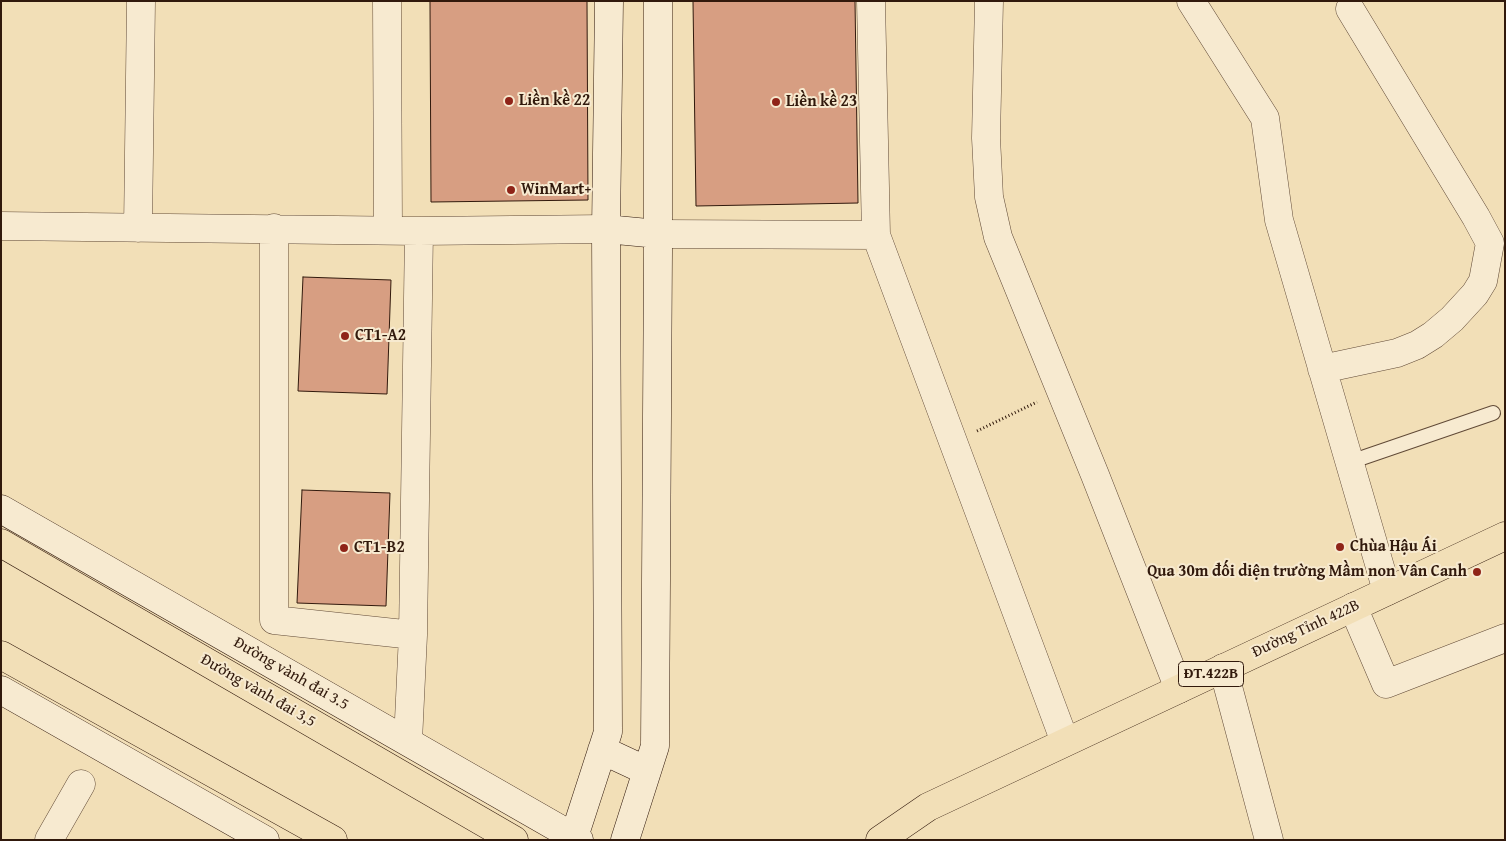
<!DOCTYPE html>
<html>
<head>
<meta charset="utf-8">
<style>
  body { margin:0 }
  #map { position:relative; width:1506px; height:841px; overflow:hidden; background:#f2dfb7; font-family:"Gentium Book Plus",serif }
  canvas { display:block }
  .frame { position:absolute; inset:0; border:2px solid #31190c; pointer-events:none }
</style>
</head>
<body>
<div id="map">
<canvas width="1506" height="841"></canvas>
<div class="frame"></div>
</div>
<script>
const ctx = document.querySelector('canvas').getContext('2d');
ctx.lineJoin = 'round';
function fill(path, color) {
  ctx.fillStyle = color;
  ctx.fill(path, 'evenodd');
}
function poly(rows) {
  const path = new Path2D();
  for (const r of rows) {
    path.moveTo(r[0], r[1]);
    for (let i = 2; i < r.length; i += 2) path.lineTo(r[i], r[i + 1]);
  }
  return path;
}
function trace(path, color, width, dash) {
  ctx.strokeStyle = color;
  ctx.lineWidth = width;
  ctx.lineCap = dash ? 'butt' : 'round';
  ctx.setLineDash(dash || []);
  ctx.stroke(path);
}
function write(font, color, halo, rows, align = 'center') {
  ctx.font = font + ' "Gentium Book Plus",serif';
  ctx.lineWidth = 4;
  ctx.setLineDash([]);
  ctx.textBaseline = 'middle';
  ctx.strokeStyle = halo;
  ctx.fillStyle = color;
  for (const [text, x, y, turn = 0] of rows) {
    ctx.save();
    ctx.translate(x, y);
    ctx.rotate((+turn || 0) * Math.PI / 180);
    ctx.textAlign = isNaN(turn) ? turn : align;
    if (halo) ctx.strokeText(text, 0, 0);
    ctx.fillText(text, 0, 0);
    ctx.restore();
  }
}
const building = poly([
  [430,1,587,1,588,200,431,202,430,1],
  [693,1,855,1,858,203,696,206,693,1],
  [303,277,391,280,387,394,298,391,303,277],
  [302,490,390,493,386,606,297,603,302,490]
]);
fill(building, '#d79e82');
trace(building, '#31190c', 1);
const service = poly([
  [1350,462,1493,413]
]);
const minor = poly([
  [387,1,388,230],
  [871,1,876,235,1065,742],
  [989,1,986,138,989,197,998,237,1095,475,1179,689],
  [1191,1,1265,118,1279,220,1387,591],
  [1,226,419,231,606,229],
  [138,228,141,1],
  [274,228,274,620,413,635],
  [658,234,876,235],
  [1322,369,1397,353,1417,345,1433,335,1452,319,1475,294,1483,281,1490,243,1476,217,1350,9],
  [1353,607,1386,684,1505,638],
  [1223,668,1269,840],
  [408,741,413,635,419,231],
  [49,840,81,784]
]);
const secondary = poly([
  [606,229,658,234],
  [1,509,579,840],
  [1,690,265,840],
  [602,750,647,771],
  [574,837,608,732,606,229,609,1],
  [625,840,655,746,658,251,658,1]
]);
const primary = poly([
  [1,543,514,840],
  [1,655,333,840],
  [880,840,928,807,1505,536]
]);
trace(service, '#614a37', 16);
trace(minor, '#614a37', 29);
trace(secondary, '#31190c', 29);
trace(primary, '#31190c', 29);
trace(poly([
  [977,431,1037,402]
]), '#31190c', 3, [1, 2.5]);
trace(service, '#f7ead0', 14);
trace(minor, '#f7ead0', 28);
trace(secondary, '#f7ead0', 28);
trace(primary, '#f2dfb7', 28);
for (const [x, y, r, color] of [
  [509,101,5,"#8f2418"],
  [776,102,5,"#8f2418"],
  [511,190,5,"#8f2418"],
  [345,336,5,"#8f2418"],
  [1340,547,5,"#8f2418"],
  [344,548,5,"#8f2418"],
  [1477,572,5,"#8f2418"]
]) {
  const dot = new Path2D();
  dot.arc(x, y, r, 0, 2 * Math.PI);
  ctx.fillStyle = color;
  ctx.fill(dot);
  trace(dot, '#f7ead0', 2);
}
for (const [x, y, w] of [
  [1211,674,65]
]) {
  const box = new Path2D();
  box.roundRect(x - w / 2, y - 12.5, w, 25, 4);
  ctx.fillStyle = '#f7ead0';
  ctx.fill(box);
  trace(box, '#31190c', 1);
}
write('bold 15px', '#31190c', null, [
  ["ĐT.422B",1211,674]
]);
write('bold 16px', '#31190c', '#f7ead0', [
  ["Liền kề 22",519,101],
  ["Liền kề 23",786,102],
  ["WinMart+",521,190],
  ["CT1-A2",355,336],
  ["Chùa Hậu Ái",1350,547],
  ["CT1-B2",354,548],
  ["Qua 30m đối diện trường Mầm non Vân Canh",1467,572,"right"]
], 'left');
write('16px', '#31190c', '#f7ead0', [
  ["Đường Tỉnh 422B",1306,629,-25],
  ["Đường vành đai 3.5",291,674,30],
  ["Đường vành đai 3,5",258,691,30]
]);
</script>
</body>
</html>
